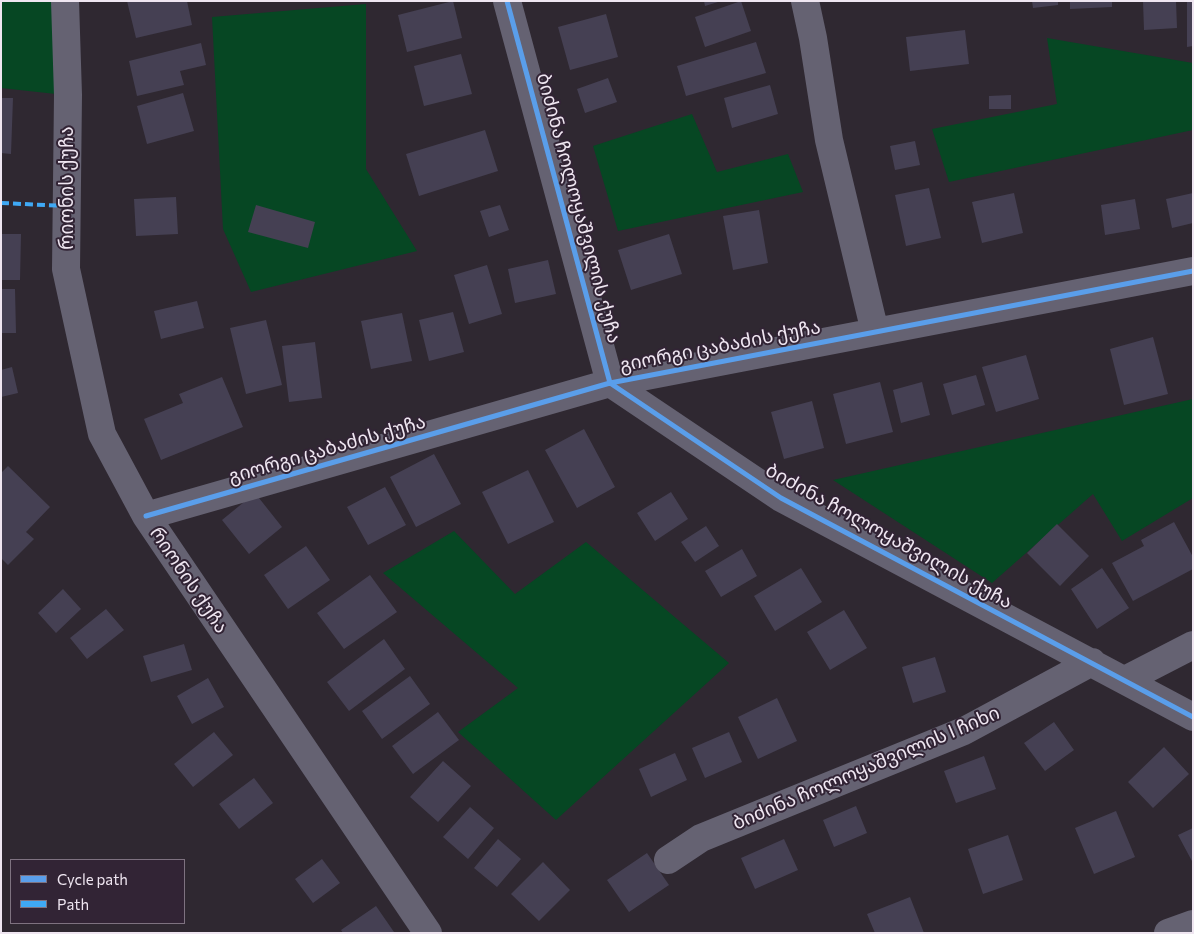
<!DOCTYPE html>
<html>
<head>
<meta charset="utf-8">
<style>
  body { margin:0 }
  #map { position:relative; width:1194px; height:934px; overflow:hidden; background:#2f2831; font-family:Commissioner,sans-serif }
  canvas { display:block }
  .frame { position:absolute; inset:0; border:2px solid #efe6f1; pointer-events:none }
  .legend { position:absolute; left:10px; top:859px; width:175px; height:65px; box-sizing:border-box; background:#322435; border:1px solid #7e7280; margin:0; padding:6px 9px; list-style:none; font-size:15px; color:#efe6f1 }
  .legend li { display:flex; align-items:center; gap:10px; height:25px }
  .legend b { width:25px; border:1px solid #7e7280 }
</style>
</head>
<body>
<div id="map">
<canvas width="1194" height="934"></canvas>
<div class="frame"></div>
<ul class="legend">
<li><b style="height:6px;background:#5a9eea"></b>Cycle path</li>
<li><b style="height:6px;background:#3fa9f5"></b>Path</li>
</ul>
</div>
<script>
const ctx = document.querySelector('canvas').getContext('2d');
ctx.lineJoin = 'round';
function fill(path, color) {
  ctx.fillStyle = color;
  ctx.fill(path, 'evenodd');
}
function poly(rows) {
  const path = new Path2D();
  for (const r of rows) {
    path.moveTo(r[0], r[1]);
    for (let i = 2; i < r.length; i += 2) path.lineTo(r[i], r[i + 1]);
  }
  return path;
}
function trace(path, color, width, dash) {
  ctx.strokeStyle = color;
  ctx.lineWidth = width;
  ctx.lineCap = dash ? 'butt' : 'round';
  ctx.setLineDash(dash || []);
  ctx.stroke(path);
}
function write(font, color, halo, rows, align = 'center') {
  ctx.font = font + ' Commissioner,"Noto Sans Georgian",sans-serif';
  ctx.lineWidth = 4;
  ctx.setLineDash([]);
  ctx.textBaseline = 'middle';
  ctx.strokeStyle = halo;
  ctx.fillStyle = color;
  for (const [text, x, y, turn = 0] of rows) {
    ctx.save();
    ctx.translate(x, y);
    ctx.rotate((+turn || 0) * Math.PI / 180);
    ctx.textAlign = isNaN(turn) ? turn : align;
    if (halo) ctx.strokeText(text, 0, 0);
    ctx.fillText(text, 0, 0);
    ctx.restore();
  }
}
fill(poly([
  [1,1,58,1,56,94,1,88],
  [366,4,366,169,417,251,251,292,223,229,212,17],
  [1047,38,1193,63,1193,130,949,182,932,129,1057,104],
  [692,114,717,172,788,154,803,192,618,231,593,146],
  [1193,399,1193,498,1122,541,1093,494,992,583,833,480],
  [454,531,515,594,586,542,729,663,556,820,458,732,518,688,383,573]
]), '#064723');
fill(poly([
  [127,1,187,1,192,25,136,38],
  [453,1,462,38,407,52,398,15],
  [704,1,718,1,718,2,705,6],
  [741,1,751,31,705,47,695,17],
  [1032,1,1058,1,1058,5,1033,8],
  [1070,1,1112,1,1112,7,1070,9],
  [1143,1,1176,1,1177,28,1144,30],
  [1187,1,1193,1,1193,46,1187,47],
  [606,14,618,57,570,70,558,27],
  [965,30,969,64,910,71,906,37],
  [756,42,766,73,686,96,677,66],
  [201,43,206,65,180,71,184,85,137,96,129,61],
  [461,54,472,94,424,106,414,66],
  [608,78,617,102,585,113,577,89],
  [770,85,778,114,732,128,724,98],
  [183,93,194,131,147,144,137,106],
  [1011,95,1011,109,989,109,989,96],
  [1,98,13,98,11,154,1,153],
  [485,130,498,171,419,196,406,154],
  [915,141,920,165,895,170,890,146],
  [929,188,941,238,906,246,895,195],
  [1014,193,1023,233,982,243,972,202],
  [1193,193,1193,223,1172,228,1166,199],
  [176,197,178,234,136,236,134,199],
  [1135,199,1140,229,1105,235,1101,205],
  [256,205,315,222,308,248,248,232],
  [500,205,509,230,489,237,480,211],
  [759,210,768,263,733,270,723,216],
  [1,234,21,234,20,280,1,280],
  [669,234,682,274,631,290,618,250],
  [548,260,556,294,515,303,508,269],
  [487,265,502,314,469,324,454,275],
  [1,289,15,289,16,333,1,333],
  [197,301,204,328,161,339,154,311],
  [453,312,464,352,429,361,419,320],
  [402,313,412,361,371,369,361,321],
  [266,320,282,385,246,394,230,328],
  [1153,337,1168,394,1124,405,1110,349],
  [315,342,322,398,289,402,282,346],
  [1026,355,1039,399,996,412,982,367],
  [12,367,18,393,1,397,1,370],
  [976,375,985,405,952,415,943,384],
  [222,377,243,427,161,460,144,419,183,403,179,394],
  [880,382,893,432,846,444,833,394],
  [922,382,930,415,901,423,893,390],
  [812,401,824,448,784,459,771,412],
  [584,429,615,487,577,508,545,450],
  [434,454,461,504,416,527,390,477],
  [8,466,50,507,26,532,34,539,8,565,1,558,1,473],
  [528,470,554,522,508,544,482,492],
  [385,487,406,525,368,545,347,507],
  [671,492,688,519,655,541,637,513],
  [255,493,282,527,249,554,222,520],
  [1174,522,1193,557,1193,569,1133,601,1112,563,1144,546,1141,540],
  [1057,524,1089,556,1060,586,1027,553],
  [706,526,719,546,695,562,681,542],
  [306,546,330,580,288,609,264,575],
  [742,549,757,576,721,597,705,571],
  [801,568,822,602,775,631,754,596],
  [1102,568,1129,608,1097,629,1071,589],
  [370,575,397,612,344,649,317,613],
  [63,589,81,609,56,633,38,613],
  [106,609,124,630,87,659,70,638],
  [844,610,867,648,830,670,807,632],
  [384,639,405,669,349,711,327,682],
  [184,644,192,670,151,682,143,656],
  [935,657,946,692,913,703,902,667],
  [410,676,430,704,382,739,362,711],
  [208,678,224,707,192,724,177,696],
  [777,698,797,741,758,759,738,717],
  [438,712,459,740,413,774,392,746],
  [1054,722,1074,750,1045,771,1024,743],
  [214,732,233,755,193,787,174,764],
  [729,732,742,762,705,778,692,748],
  [1164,747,1189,774,1153,808,1128,782],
  [675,753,687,780,651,797,639,769],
  [984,756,996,789,956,803,944,771],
  [443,761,471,786,438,822,410,797],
  [254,778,273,803,239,829,219,804],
  [856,806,867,833,834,847,823,820],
  [470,807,494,828,468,859,443,837],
  [1116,811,1135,857,1094,874,1075,828],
  [1193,828,1193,863,1178,835],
  [1008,835,1023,880,983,894,968,849],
  [498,839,521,859,497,887,474,868],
  [784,839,798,870,755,889,741,858],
  [647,853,669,885,629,912,607,880],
  [322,859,340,883,313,903,295,879],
  [543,862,570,890,539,921,511,894],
  [910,897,924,933,875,933,867,914],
  [376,906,394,932,343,933,341,930]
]), '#454053');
trace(poly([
  [65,1,68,95,66,269,102,434,146,516,428,933],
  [507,1,610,383,781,498,1193,717],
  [805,1,813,38,829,140,875,332],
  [146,516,610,383,1193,271],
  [1125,680,1193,645],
  [668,860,701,838,964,731,1092,662],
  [1168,933,1193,924]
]), '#656272', 28);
trace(poly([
  [1,203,67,206]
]), '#3fa9f5', 4, [8, 4]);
trace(poly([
  [507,1,610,383,781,498,1193,717],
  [146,516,610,383,1193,271]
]), '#5a9eea', 5);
write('19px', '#efe6f1', '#322435', [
  ["რიონის ქუჩა",67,188,-90],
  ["ბიძინა ჩოლოყაშვილის ქუჩა",579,208,75],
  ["გიორგი ცაბაძის ქუჩა",720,346,-11],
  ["გიორგი ცაბაძის ქუჩა",327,449,-16],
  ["ბიძინა ჩოლოყაშვილის ქუჩა",889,536,29],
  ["რიონის ქუჩა",189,580,56],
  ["ბიძინა ჩოლოყაშვილის I ჩიხი",866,768,-23]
]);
</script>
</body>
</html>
